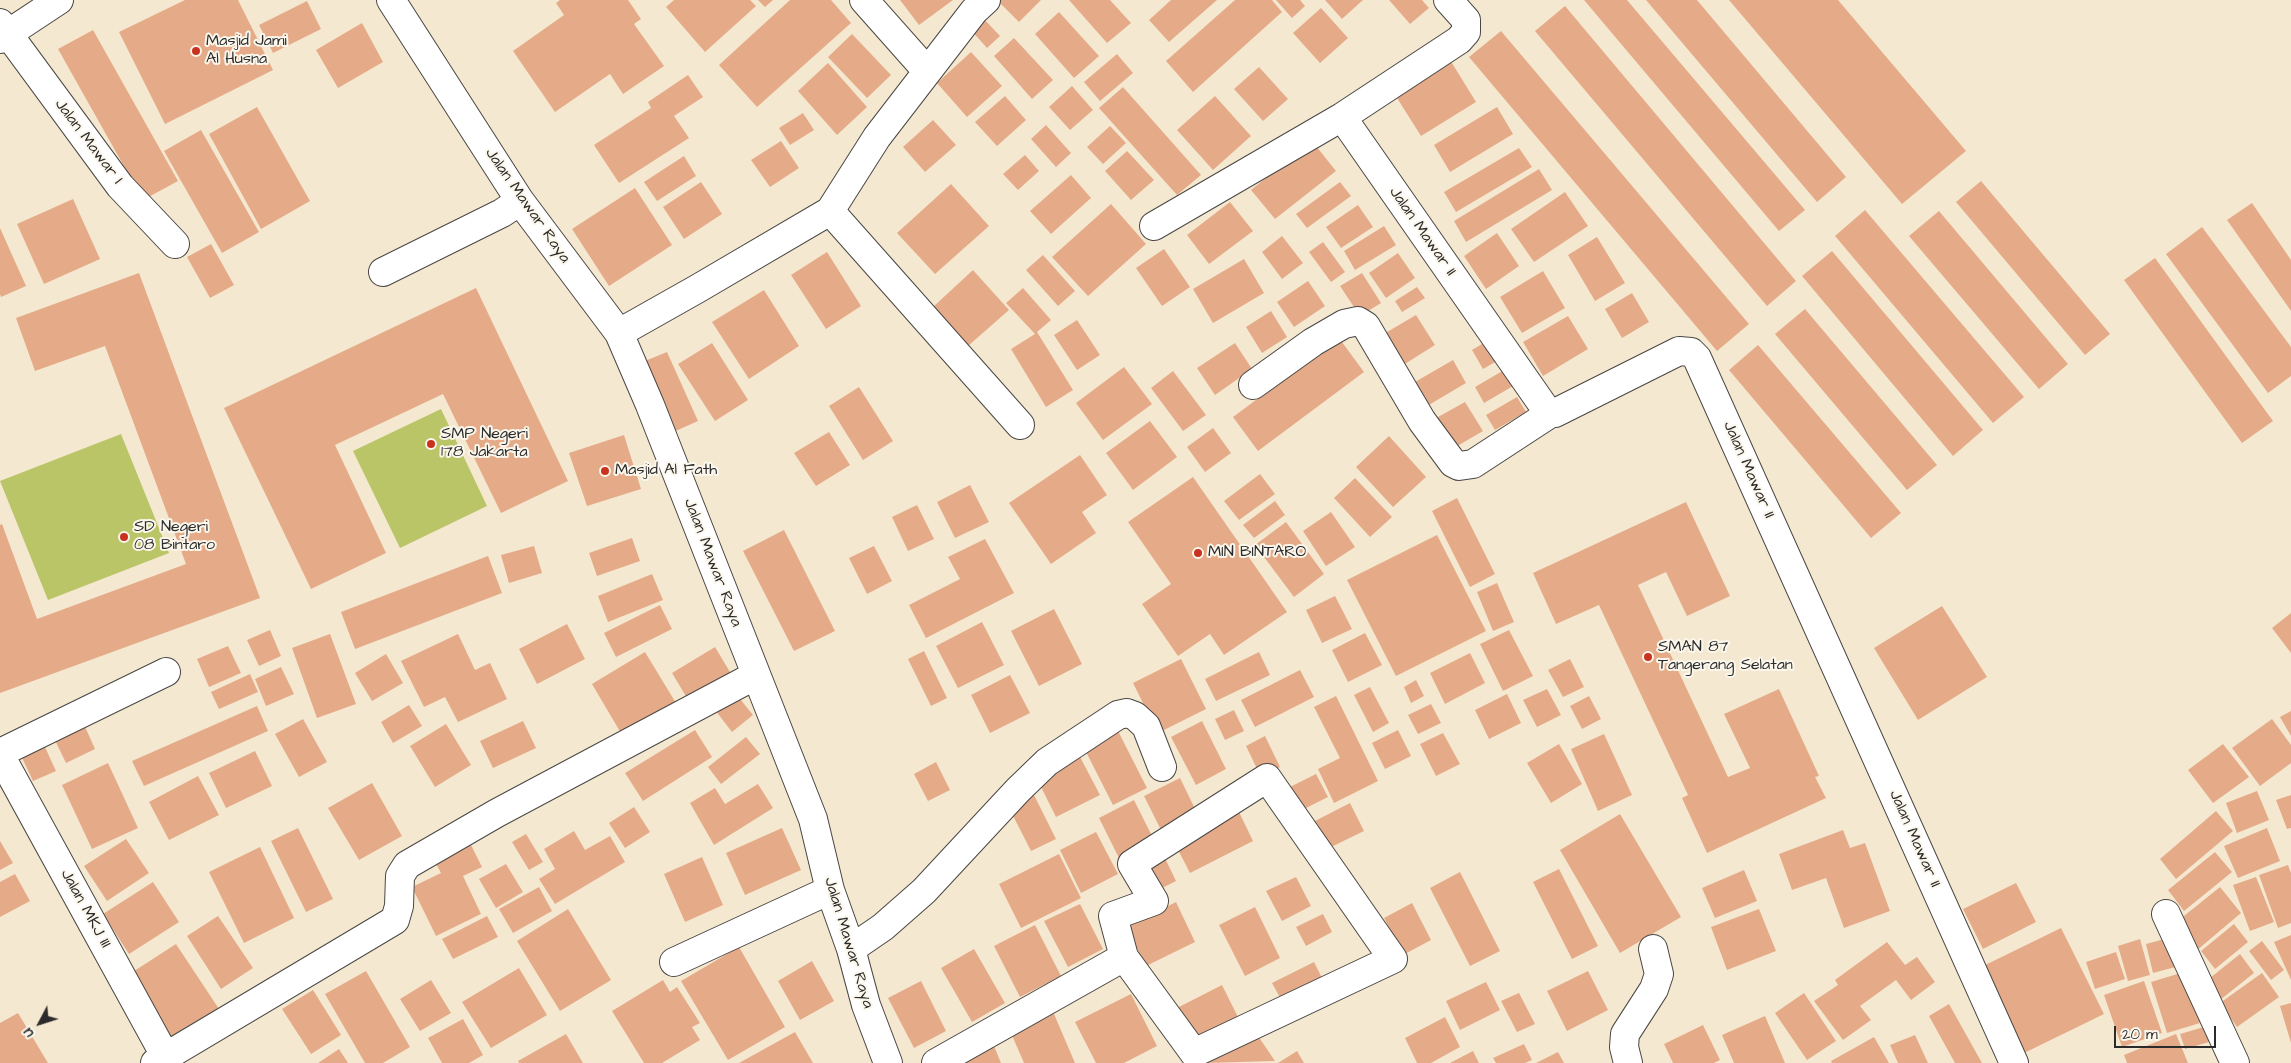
<!DOCTYPE html>
<html>
<head>
<meta charset="utf-8">
<style>
  body { margin:0 }
  #map { position:relative; width:2291px; height:1063px; overflow:hidden; background:#f5e8d0; font-family:"Architects Daughter",sans-serif }
  canvas { display:block }
  .north { position:absolute; left:15px; top:998px; width:50px; height:50px; -webkit-text-stroke:4px #fbf7ec; paint-order:stroke; rotate:230deg; font-size:14px; font-weight:700; line-height:20px; text-align:center; color:#2b2b2b }
  .north::after { content:''; display:block; margin:auto; width:18px; height:22px; background:#2b2b2b; clip-path:polygon(50% 0,100% 100%,50% 72%,0 100%) }
  .scale { position:absolute; left:2114px; top:1026px; width:102px; height:22px; box-sizing:border-box; border:2px solid #2b2b2b; border-top:0; padding-left:6px; font-size:15px; line-height:18px; white-space:nowrap; color:#2b2b2b; -webkit-text-stroke:4px #fbf7ec; paint-order:stroke }
</style>
</head>
<body>
<div id="map">
<canvas width="2291" height="1063"></canvas>
<div class="north">U</div>
<div class="scale">20 m</div>
</div>
<script>
const ctx = document.querySelector('canvas').getContext('2d');
ctx.lineJoin = 'round';
function fill(path, color) {
  ctx.fillStyle = color;
  ctx.fill(path, 'evenodd');
}
function poly(rows) {
  const path = new Path2D();
  for (const r of rows) {
    path.moveTo(r[0], r[1]);
    for (let i = 2; i < r.length; i += 2) path.lineTo(r[i], r[i + 1]);
  }
  return path;
}
function trace(path, color, width, dash) {
  ctx.strokeStyle = color;
  ctx.lineWidth = width;
  ctx.lineCap = dash ? 'butt' : 'round';
  ctx.setLineDash(dash || []);
  ctx.stroke(path);
}
function write(font, color, halo, rows, align = 'center') {
  ctx.font = font + ' "Architects Daughter",sans-serif';
  ctx.lineWidth = 4;
  ctx.setLineDash([]);
  ctx.textBaseline = 'middle';
  ctx.strokeStyle = halo;
  ctx.fillStyle = color;
  for (const [text, x, y, turn = 0] of rows) {
    ctx.save();
    ctx.translate(x, y);
    ctx.rotate((+turn || 0) * Math.PI / 180);
    ctx.textAlign = isNaN(turn) ? turn : align;
    if (halo) ctx.strokeText(text, 0, 0);
    ctx.fillText(text, 0, 0);
    ctx.restore();
  }
}
fill(poly([
  [441,409,487,506,400,548,353,451],
  [121,434,169,553,48,600,0,481]
]), '#b9c567');
fill(poly([
  [185,0,238,0,273,70,165,124,119,32],
  [560,0,628,0,641,19,634,24,664,66,623,94,610,74,555,112,513,51,564,15,556,3],
  [674,0,750,0,756,6,705,52,666,7],
  [758,0,773,0,765,7],
  [790,0,831,0,851,23,757,107,719,65],
  [900,0,953,0,919,25],
  [997,0,1041,0,1019,22],
  [1069,0,1110,0,1131,23,1107,43],
  [1171,0,1217,0,1169,42,1149,20],
  [1235,0,1272,0,1282,12,1193,92,1166,61],
  [1276,0,1300,0,1305,6,1292,18],
  [1325,0,1363,0,1342,19],
  [1389,0,1422,0,1429,8,1410,24],
  [1584,0,1627,0,1805,210,1779,231],
  [1646,0,1697,0,1846,177,1817,202],
  [1729,0,1838,0,1966,151,1902,204],
  [307,1,321,29,273,53,259,25],
  [1565,6,1796,281,1767,306,1535,31],
  [1321,8,1348,38,1320,63,1293,33],
  [1059,12,1099,56,1074,78,1035,34],
  [983,18,1000,36,987,48,970,29],
  [362,23,383,62,338,88,316,50],
  [93,30,178,181,143,200,58,49],
  [1501,31,1749,324,1717,351,1469,57],
  [852,34,891,75,867,98,828,57],
  [1014,38,1053,80,1032,99,994,56],
  [971,52,1002,86,967,117,937,83],
  [1117,54,1133,73,1100,101,1084,82],
  [1447,55,1476,102,1421,136,1392,90],
  [828,63,867,107,837,135,798,91],
  [1259,67,1288,99,1263,121,1234,89],
  [688,75,703,97,674,116,689,138,619,183,594,145,651,108,648,102],
  [1072,86,1093,110,1070,130,1049,107],
  [1123,87,1201,175,1177,195,1099,108],
  [1005,96,1026,120,997,146,975,122],
  [1215,96,1251,136,1213,170,1177,130],
  [257,107,310,201,261,229,209,134],
  [1497,107,1513,134,1450,172,1434,145],
  [803,113,814,130,790,145,779,128],
  [933,120,956,145,925,172,903,147],
  [1046,125,1071,153,1056,167,1031,139],
  [1110,126,1126,143,1103,164,1087,147],
  [201,130,259,232,222,253,164,151],
  [781,141,799,168,770,187,751,160],
  [1312,141,1336,171,1275,219,1251,190],
  [1519,148,1532,167,1456,212,1444,192],
  [1127,151,1154,180,1131,200,1105,171],
  [1025,155,1039,171,1018,190,1003,174],
  [684,156,696,176,657,201,644,182],
  [1539,169,1552,190,1466,242,1454,221],
  [1071,175,1091,198,1051,234,1030,211],
  [1981,181,2110,334,2085,355,1956,202],
  [701,182,722,214,684,239,663,207],
  [1340,182,1351,196,1307,228,1296,214],
  [951,184,989,226,935,274,897,233],
  [635,188,672,245,609,286,572,229],
  [1565,192,1588,226,1534,262,1511,229],
  [73,199,100,259,44,284,17,224],
  [1230,202,1253,231,1209,264,1187,235],
  [2252,203,2291,260,2291,311,2227,220],
  [1111,204,1146,244,1088,296,1052,257],
  [1358,205,1373,227,1341,248,1326,227],
  [1865,210,2024,397,1993,423,1835,236],
  [1939,211,2068,364,2039,389,1909,236],
  [1384,226,1396,245,1355,270,1344,251],
  [2202,227,2291,347,2291,376,2268,393,2166,254],
  [0,228,26,286,1,297,0,294],
  [1497,233,1519,266,1486,289,1464,256],
  [1282,236,1303,263,1282,279,1262,252],
  [1597,237,1625,283,1595,301,1568,255],
  [1323,242,1345,272,1331,282,1309,252],
  [211,244,234,285,210,298,187,257],
  [1164,249,1190,287,1162,306,1136,268],
  [1832,251,1983,430,1953,456,1802,276],
  [827,252,861,306,826,329,791,275],
  [1398,253,1415,278,1386,298,1369,273],
  [1043,255,1075,291,1058,306,1026,270],
  [2155,258,2273,421,2242,443,2124,280],
  [1244,259,1264,293,1213,323,1193,289],
  [973,270,1009,310,968,346,933,307],
  [1543,271,1565,308,1522,333,1500,297],
  [139,273,260,598,0,693,0,525,2,524,37,619,186,564,105,346,35,371,16,318],
  [1362,273,1381,303,1360,316,1340,286],
  [1308,281,1325,306,1294,327,1277,302],
  [1417,287,1425,298,1402,312,1395,301],
  [476,288,568,481,501,513,443,394,335,445,386,553,311,589,224,408],
  [1023,288,1051,320,1037,332,1073,390,1046,407,1011,349,1035,334,1006,303],
  [764,290,799,346,749,379,712,322],
  [1632,293,1649,322,1622,338,1605,309],
  [1805,309,1937,465,1907,490,1775,334],
  [1271,311,1287,337,1262,353,1246,327],
  [1416,315,1435,345,1400,367,1382,335],
  [1568,316,1588,349,1543,376,1523,342],
  [1077,320,1100,355,1077,370,1054,335],
  [1339,338,1364,372,1258,451,1233,417],
  [1492,338,1504,357,1483,369,1472,350],
  [712,343,748,400,715,421,678,364],
  [1235,343,1252,369,1215,395,1197,368],
  [1758,345,1901,513,1871,538,1729,370],
  [667,352,698,421,671,433,640,363],
  [1453,360,1466,383,1422,409,1408,386],
  [1511,366,1520,382,1484,403,1475,387],
  [1124,367,1152,404,1103,440,1076,403],
  [1173,371,1206,415,1183,431,1151,388],
  [859,387,893,441,863,460,829,406],
  [1517,397,1526,412,1495,430,1486,415],
  [1465,402,1483,431,1447,452,1429,422],
  [1150,421,1177,457,1133,490,1106,453],
  [1213,428,1231,453,1205,472,1187,447],
  [829,432,850,465,816,486,794,453],
  [624,435,641,489,587,506,569,453],
  [1389,436,1426,477,1393,507,1356,467],
  [1080,455,1107,495,1082,512,1096,533,1051,564,1009,503],
  [1260,474,1275,494,1239,520,1224,501],
  [1193,477,1287,612,1224,655,1210,634,1178,656,1142,604,1171,584,1128,522],
  [1355,478,1392,517,1370,537,1334,498],
  [970,485,989,522,955,538,937,502],
  [1457,498,1495,574,1470,587,1432,511],
  [1275,501,1285,515,1254,538,1243,525],
  [1686,502,1730,596,1687,616,1666,572,1638,585,1728,777,1750,768,1724,714,1779,689,1819,776,1815,777,1826,798,1707,853,1682,798,1688,795,1599,605,1556,624,1533,573],
  [917,505,934,539,908,551,892,517],
  [1331,512,1355,547,1326,566,1303,531],
  [1286,522,1324,574,1294,597,1255,545],
  [784,530,835,631,794,651,743,551],
  [1437,535,1486,631,1396,676,1347,580],
  [632,538,640,561,597,576,589,553],
  [985,539,1014,593,926,638,909,605,960,579,948,557],
  [534,546,542,573,509,583,501,555],
  [874,546,892,581,867,594,849,558],
  [488,556,502,593,355,649,341,612],
  [652,574,663,600,608,622,598,596],
  [1497,583,1514,622,1493,631,1477,592],
  [1335,596,1352,629,1322,643,1306,610],
  [660,605,672,629,616,657,604,633],
  [1942,606,1987,677,1918,720,1874,648],
  [1054,609,1082,664,1039,686,1011,631],
  [2291,613,2291,653,2272,628],
  [982,622,1004,665,958,688,936,646],
  [567,624,585,659,537,684,519,649],
  [270,630,281,656,259,666,247,640],
  [1509,630,1533,676,1503,691,1480,644],
  [1365,633,1382,665,1348,682,1332,650],
  [330,634,356,704,317,718,292,648],
  [458,634,475,670,490,663,507,699,458,722,445,697,424,707,401,661],
  [228,646,241,673,209,687,197,659],
  [715,647,733,677,690,703,672,673],
  [924,651,947,698,931,706,908,659],
  [645,652,679,708,625,740,592,684],
  [1259,652,1270,675,1216,701,1205,679],
  [1470,653,1485,683,1445,704,1430,673],
  [386,654,403,683,372,701,355,673],
  [1181,659,1206,709,1158,733,1133,683],
  [1570,659,1584,687,1563,697,1548,670],
  [281,667,294,694,266,706,255,679],
  [1300,670,1314,697,1255,727,1241,700],
  [250,674,258,692,219,709,211,692],
  [1010,675,1030,713,990,733,971,695],
  [1416,680,1424,696,1411,703,1404,687],
  [1370,687,1389,723,1373,732,1354,695],
  [1547,689,1561,715,1537,727,1523,700],
  [736,694,753,715,732,732,715,710],
  [1507,694,1521,723,1489,739,1475,710],
  [1336,696,1378,781,1334,803,1318,769,1340,758,1314,707],
  [1589,696,1601,719,1582,729,1570,706],
  [1431,704,1441,723,1418,734,1408,715],
  [409,705,422,726,393,743,381,722],
  [257,706,268,731,144,786,132,761],
  [1234,710,1244,731,1225,740,1215,719],
  [2291,711,2291,736,2280,717],
  [303,719,327,762,299,777,275,734],
  [2272,719,2291,745,2291,763,2260,786,2232,748],
  [82,720,95,749,66,763,52,734],
  [523,721,536,748,493,768,480,741],
  [1202,721,1226,769,1196,785,1171,737],
  [446,724,471,765,435,787,410,746],
  [1117,729,1147,788,1113,805,1083,746],
  [695,730,712,757,643,801,625,773],
  [1398,730,1411,756,1385,769,1372,743],
  [1443,733,1460,764,1436,776,1420,744],
  [39,734,56,771,33,781,16,745],
  [1604,734,1632,795,1598,811,1571,749],
  [1265,736,1280,767,1261,777,1246,746],
  [746,737,760,754,721,784,708,767],
  [1559,744,1582,784,1551,803,1527,763],
  [2223,744,2249,777,2213,803,2188,770],
  [255,751,272,786,226,808,209,773],
  [1078,753,1100,795,1056,817,1035,775],
  [936,762,950,790,928,801,914,774],
  [108,763,138,828,92,849,62,785],
  [1316,774,1328,797,1296,813,1284,790],
  [198,776,219,815,169,840,149,802],
  [1180,778,1201,821,1165,838,1144,796],
  [372,783,402,836,359,860,328,808],
  [758,784,773,808,714,845,690,803,715,788,725,804],
  [2257,791,2269,820,2237,833,2226,803],
  [1033,793,1056,839,1031,851,1008,806],
  [2291,795,2291,828,2287,829,2276,800],
  [1134,800,1156,844,1121,862,1099,818],
  [1350,803,1364,831,1327,849,1313,822],
  [634,807,650,832,625,848,609,823],
  [2216,811,2233,831,2176,879,2160,859],
  [1239,812,1253,841,1190,873,1175,844],
  [1620,814,1681,917,1620,953,1560,850],
  [298,828,333,899,306,912,271,841],
  [782,828,801,870,745,895,726,853],
  [2267,828,2280,861,2238,878,2224,846],
  [1843,830,1850,848,1865,843,1890,911,1844,928,1826,878,1792,890,1779,854],
  [574,831,585,850,610,836,625,862,555,904,539,879,555,869,544,849],
  [1096,832,1118,874,1081,893,1060,850],
  [526,834,543,862,529,870,512,842],
  [126,839,149,873,107,901,84,866],
  [0,841,13,863,0,870],
  [469,841,482,867,463,876,481,914,436,936,412,887,441,873,433,858],
  [260,847,294,918,244,943,209,872],
  [2215,852,2232,872,2184,911,2168,890],
  [1059,854,1081,898,1021,928,999,884],
  [1163,854,1176,881,1156,891,1142,864],
  [702,857,723,905,685,922,664,874],
  [506,864,523,892,496,908,479,879],
  [2288,865,2291,873,2291,923,2278,928,2259,875],
  [1559,869,1598,946,1572,959,1533,882],
  [1744,870,1757,901,1715,918,1702,888],
  [1460,872,1500,951,1470,966,1430,888],
  [15,874,30,901,0,917,0,882],
  [1296,877,1311,906,1282,921,1266,891],
  [2256,877,2274,922,2250,931,2233,885],
  [153,882,179,922,129,954,103,914],
  [2016,883,2036,922,1983,949,1963,909],
  [539,887,552,911,513,933,499,909],
  [2220,887,2241,913,2196,951,2174,924],
  [1176,902,1195,942,1146,966,1126,927],
  [1412,903,1431,940,1403,955,1384,918],
  [1080,904,1103,949,1068,967,1044,921],
  [1255,907,1280,958,1245,976,1219,925],
  [568,909,611,980,560,1011,517,941],
  [1759,909,1776,951,1727,970,1711,927],
  [1323,914,1332,932,1306,946,1296,927],
  [218,916,253,968,221,989,187,936],
  [487,916,498,937,453,959,442,939],
  [2234,924,2248,942,2215,969,2201,951],
  [1035,925,1061,976,1020,997,994,946],
  [2061,928,2104,1014,2020,1055,1977,969],
  [2291,935,2291,980,2274,942],
  [2172,937,2179,966,2153,973,2146,944],
  [2140,939,2150,975,2128,981,2118,946],
  [2262,941,2284,970,2271,980,2249,951],
  [1887,942,1905,965,1917,957,1935,982,1911,1000,1896,980,1860,1006,1871,1020,1843,1040,1814,1001,1838,985,1835,980],
  [176,944,221,1012,173,1043,128,975],
  [739,947,785,1027,728,1060,681,981],
  [974,949,1005,1003,972,1022,941,968],
  [2116,952,2125,979,2095,989,2086,962],
  [2240,954,2254,973,2220,1000,2205,982],
  [812,961,834,1001,800,1020,778,981],
  [1314,962,1324,982,1283,1003,1272,983],
  [519,968,547,1015,491,1048,462,1002],
  [366,971,410,1047,383,1063,365,1063,325,994],
  [1588,971,1608,1010,1567,1031,1547,991],
  [2184,972,2200,1023,2167,1033,2151,982],
  [2262,973,2279,997,2237,1027,2220,1003],
  [431,980,451,1013,420,1031,400,999],
  [663,980,670,992,677,987,700,1023,692,1027,700,1040,662,1063,644,1063,612,1011],
  [921,981,946,1031,914,1048,888,998],
  [2144,981,2162,1033,2122,1047,2104,995],
  [1486,982,1500,1010,1460,1030,1446,1001],
  [1222,985,1238,1017,1191,1040,1175,1009],
  [313,990,341,1035,311,1054,282,1009],
  [1519,993,1535,1024,1517,1032,1501,1001],
  [1804,993,1836,1041,1807,1060,1775,1013],
  [1131,994,1157,1046,1124,1063,1096,1063,1075,1022],
  [2291,1003,2291,1043,2280,1006],
  [1949,1004,1982,1063,1955,1063,1929,1016],
  [1051,1007,1075,1063,1024,1063,1008,1026],
  [18,1013,48,1063,0,1063,0,1023],
  [1765,1016,1785,1063,1734,1063,1722,1035],
  [1445,1017,1460,1047,1431,1063,1417,1063,1405,1038],
  [463,1019,483,1055,469,1063,442,1063,428,1038],
  [1703,1025,1720,1060,1714,1063,1673,1063,1664,1044],
  [2204,1027,2209,1042,2185,1049,2180,1034],
  [1254,1030,1275,1061,1205,1063],
  [795,1032,813,1063,739,1063],
  [566,1034,583,1063,519,1063,518,1061],
  [2176,1034,2188,1063,2127,1063,2124,1055],
  [1915,1035,1928,1063,1898,1063,1890,1045],
  [1874,1037,1889,1063,1832,1063,1831,1061],
  [1524,1044,1532,1060,1525,1063,1496,1063,1493,1058],
  [994,1046,1001,1063,967,1063,965,1059],
  [339,1049,348,1063,318,1063],
  [1297,1051,1304,1063,1278,1063],
  [1473,1051,1479,1063,1450,1063],
  [1558,1052,1564,1063,1536,1063]
]), '#e5ab89');
const minor = poly([
  [391,0,520,201,619,333,650,405,813,819,830,890,851,949,866,1005,888,1063],
  [864,0,927,71],
  [0,23,120,186,175,244],
  [0,39,59,0],
  [1342,117,1547,411,1555,413,1679,351,1691,352,1697,358,2014,1063],
  [830,211,1020,425],
  [1154,226,1342,117,1459,40,1466,32,1466,20,1448,0],
  [383,272,502,213,520,201],
  [619,333,697,289,830,211,877,137,974,11,986,0],
  [1253,385,1313,342,1344,324,1358,321,1366,326,1422,421,1453,463,1459,466,1473,464,1551,413],
  [0,753,166,672],
  [0,755,169,1063],
  [2166,914,2235,1063],
  [851,949,883,927,924,891,1018,790,1047,762,1118,715,1127,713,1135,716,1146,726,1162,767],
  [674,962,830,890],
  [155,1063,395,920,399,906,400,876,407,865,497,813,756,675],
  [936,1063,1124,957,1113,916,1154,901,1132,864,1267,778,1393,959,1194,1053,1124,957],
  [1628,1063,1624,1047,1625,1034,1654,989,1659,974,1653,949]
]);
trace(minor, '#494744', 30);
trace(minor, '#fff', 28);
for (const [x, y, r, color] of [
  [196,51,5,"#c8321e"],
  [431,444,5,"#c8321e"],
  [605,471,5,"#c8321e"],
  [124,537,5,"#c8321e"],
  [1198,553,5,"#c8321e"],
  [1648,657,5,"#c8321e"]
]) {
  const dot = new Path2D();
  dot.arc(x, y, r, 0, 2 * Math.PI);
  ctx.fillStyle = color;
  ctx.fill(dot);
  trace(dot, '#fbf7ec', 2);
}
write('16px', '#2b2b2b', '#fbf7ec', [
  ["Masjid Jami",206,42],
  ["Al Husna",206,60],
  ["SMP Negeri",441,435],
  ["178 Jakarta",441,453],
  ["Masjid Al Fath",615,471],
  ["SD Negeri",134,528],
  ["08 Bintaro",134,546],
  ["MIN BINTARO",1208,553],
  ["SMAN 87",1658,648],
  ["Tangerang Selatan",1658,666]
], 'left');
write('16px', '#2b2b2b', '#fbf7ec', [
  ["Jalan Mawar I",88,142,53],
  ["Jalan Mawar Raya",527,206,55],
  ["Jalan Mawar II",1422,232,55],
  ["Jalan Mawar II",1748,470,66],
  ["Jalan Mawar Raya",712,563,69],
  ["Jalan Mawar II",1914,839,66],
  ["Jalan MKJ III",85,909,61],
  ["Jalan Mawar Raya",848,943,73]
]);
</script>
</body>
</html>
